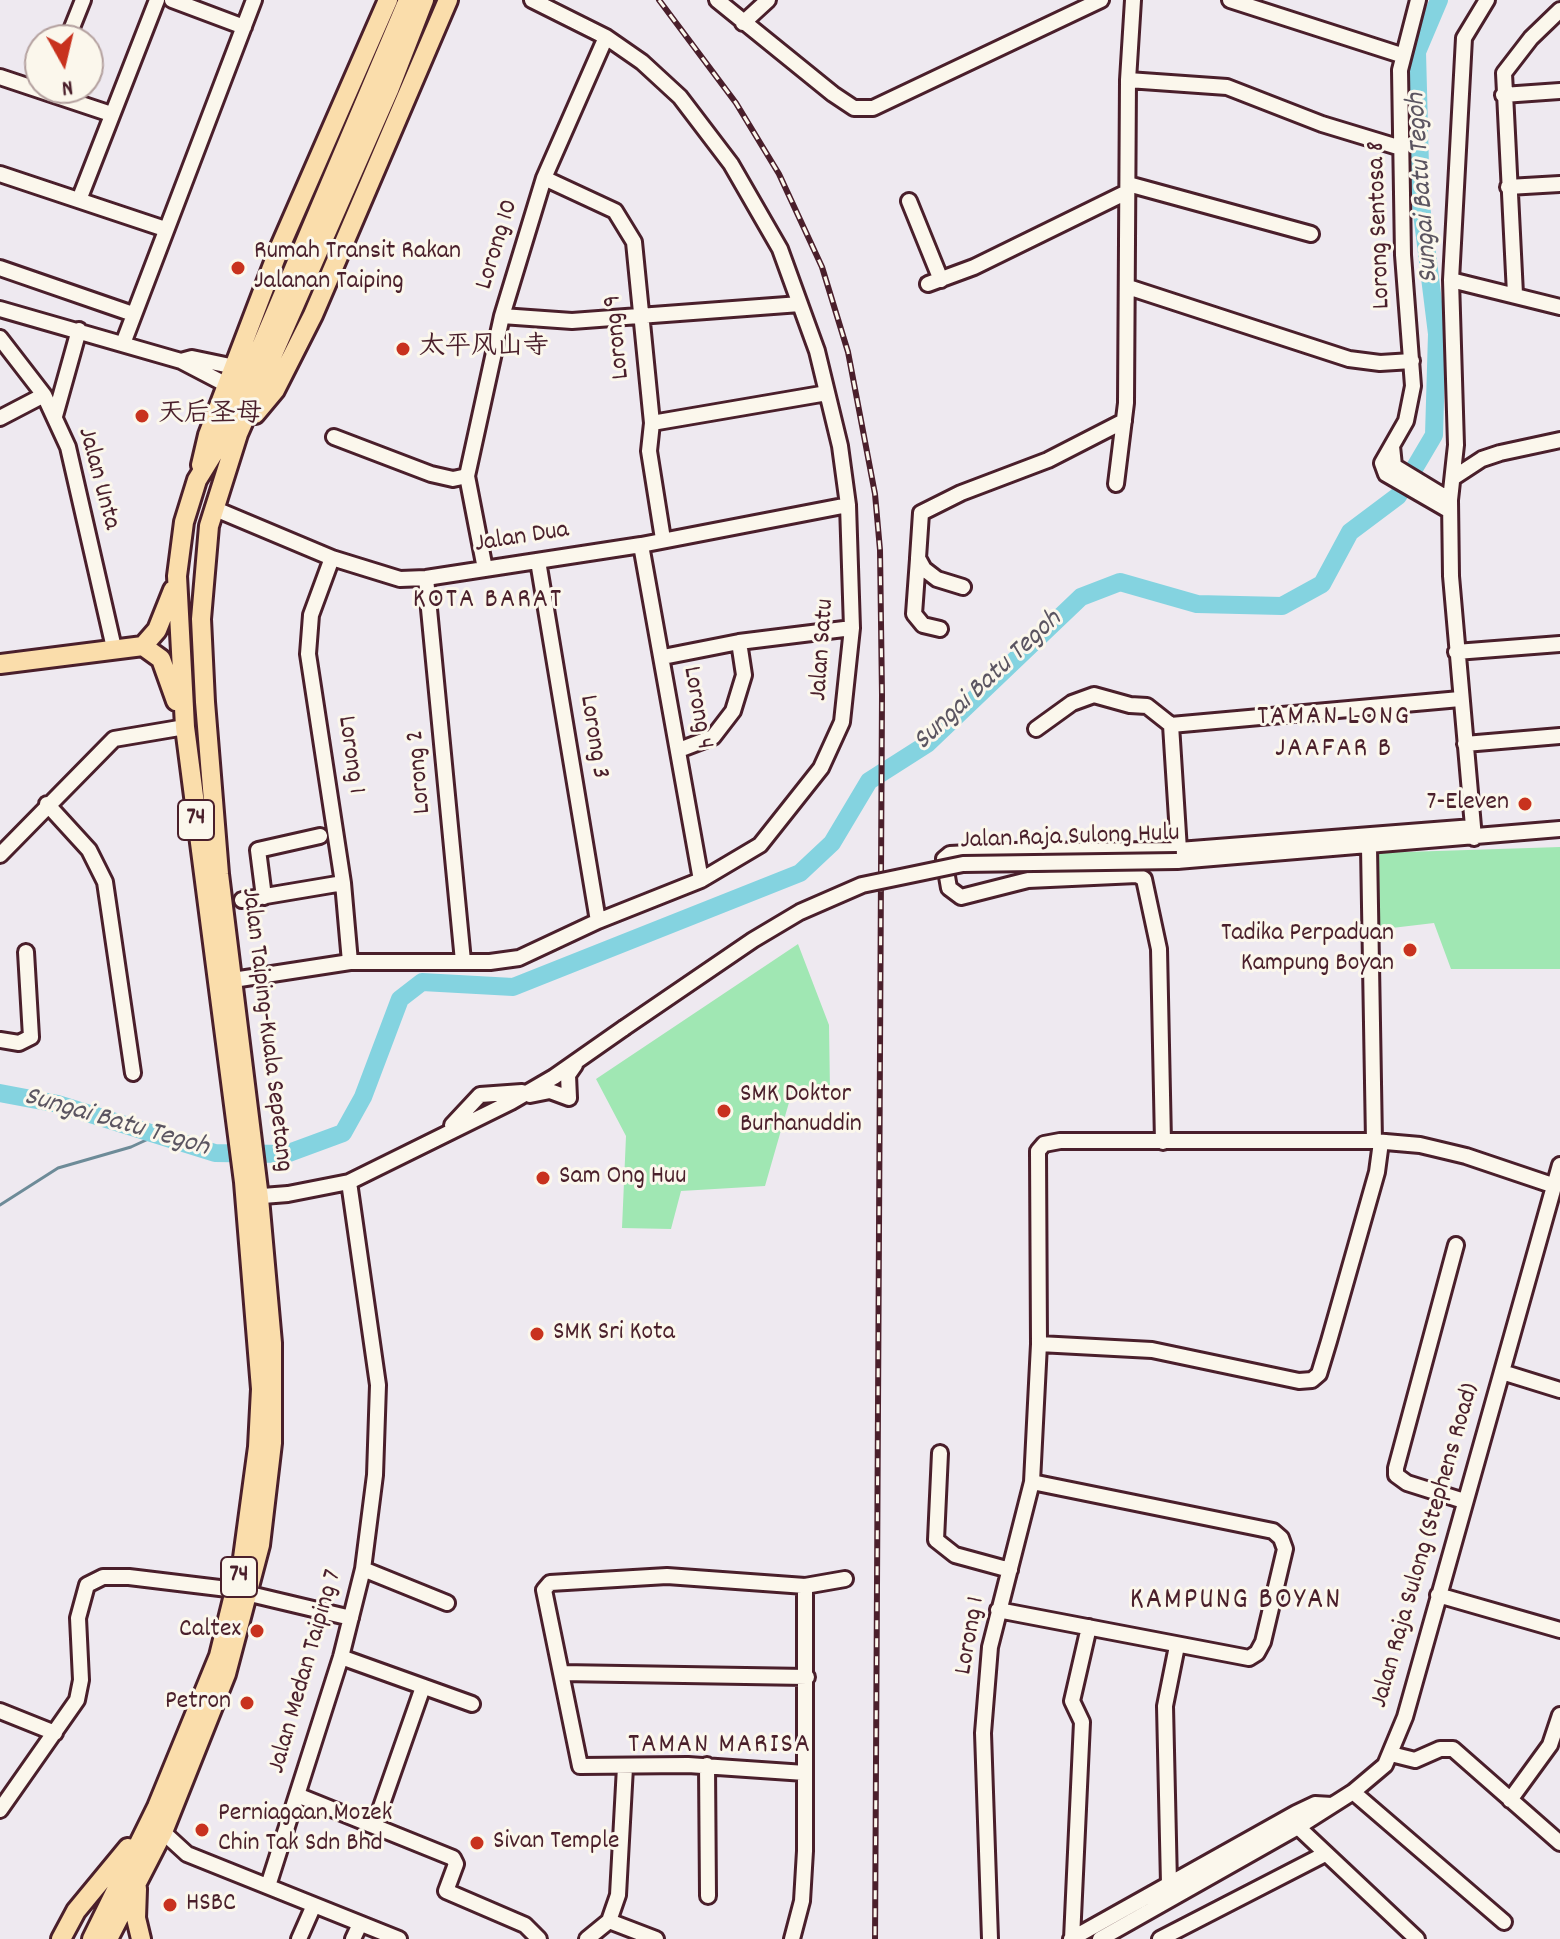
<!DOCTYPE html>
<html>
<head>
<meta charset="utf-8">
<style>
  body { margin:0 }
  #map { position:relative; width:1560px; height:1939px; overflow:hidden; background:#eee9f0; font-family:Dekko,sans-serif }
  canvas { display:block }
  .north { position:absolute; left:24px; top:24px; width:80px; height:80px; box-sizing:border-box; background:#fbf7ec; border:2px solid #b4a19f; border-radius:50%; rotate:172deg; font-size:22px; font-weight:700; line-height:32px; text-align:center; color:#4a1f2b }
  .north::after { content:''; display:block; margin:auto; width:28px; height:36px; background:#c8321e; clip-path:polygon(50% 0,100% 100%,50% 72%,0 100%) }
</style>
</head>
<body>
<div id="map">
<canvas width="1560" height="1939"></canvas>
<div class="north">N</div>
</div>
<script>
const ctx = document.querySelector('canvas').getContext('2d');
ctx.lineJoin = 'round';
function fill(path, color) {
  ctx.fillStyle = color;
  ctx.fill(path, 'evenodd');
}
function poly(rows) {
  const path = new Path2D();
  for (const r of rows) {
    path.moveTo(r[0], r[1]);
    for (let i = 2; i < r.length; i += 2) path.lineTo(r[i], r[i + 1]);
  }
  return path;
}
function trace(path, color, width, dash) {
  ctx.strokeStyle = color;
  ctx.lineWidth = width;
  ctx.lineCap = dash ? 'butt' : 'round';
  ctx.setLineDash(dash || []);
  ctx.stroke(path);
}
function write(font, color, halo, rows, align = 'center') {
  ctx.font = font + ' Dekko,"LXGW WenKai TC",sans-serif';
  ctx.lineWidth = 6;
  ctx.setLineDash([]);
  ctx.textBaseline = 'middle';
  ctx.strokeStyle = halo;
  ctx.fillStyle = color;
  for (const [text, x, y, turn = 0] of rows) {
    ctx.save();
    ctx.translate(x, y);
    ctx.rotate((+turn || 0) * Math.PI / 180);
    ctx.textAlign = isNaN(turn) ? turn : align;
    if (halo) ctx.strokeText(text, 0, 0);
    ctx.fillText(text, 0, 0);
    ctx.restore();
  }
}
fill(poly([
  [1560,847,1560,969,1451,969,1434,923,1375,930,1375,853],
  [798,944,829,1025,830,1092,794,1085,765,1186,681,1191,671,1229,622,1228,626,1136,596,1079]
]), '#a0e7b3');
trace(poly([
  [0,1205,58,1168,131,1147,157,1135]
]), '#6d8b98', 3);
trace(poly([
  [0,1093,58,1104,215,1153,286,1154,343,1133,363,1097,400,999,422,982,513,987,800,873,832,843,869,781,927,744,1081,597,1120,582,1197,604,1282,606,1322,584,1350,532,1398,496,1434,435,1437,334,1421,205,1417,52,1439,0]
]), '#84d3e0', 18);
const minor = poly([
  [172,0,244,27],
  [717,0,833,94,854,108,873,108,1101,0],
  [1230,0,1401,55],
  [1418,0,1400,70,1403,255,1413,386,1406,421,1382,463,1386,474,1450,511],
  [743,23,768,0],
  [67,40,83,0],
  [0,77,111,114],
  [1128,80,1227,87,1322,124,1401,148],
  [1503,95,1560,91],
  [0,174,165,229],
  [544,178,615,211,634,242,652,423,649,451,663,539],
  [1128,184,1311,234],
  [1508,187,1560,184],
  [79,200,157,0],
  [909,201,941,280],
  [0,268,133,314],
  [1451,280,1560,307],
  [928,284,974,267,1127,192],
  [1128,287,1349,359,1380,363,1412,361],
  [1515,294,1504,73,1531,38,1560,10],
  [0,309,181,361,227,385],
  [502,316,572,321,800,304],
  [0,338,44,395,68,447,114,648],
  [124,341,254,0],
  [181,361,192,358,235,367],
  [55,416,79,330],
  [0,418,44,395],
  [652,423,827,393],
  [334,437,431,474,453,479,467,476],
  [1392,446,1394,466,1450,500],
  [1453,478,1482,459,1500,453,1560,440],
  [1116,484,1126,403,1128,80,1133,0],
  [213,508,332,558,400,579,426,578,641,545,848,505],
  [641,545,701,880],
  [332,558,311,615,308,654,343,883,350,962],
  [918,559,914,614,923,625,940,629],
  [538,561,598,921],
  [485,569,467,476,502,316,544,178,606,37],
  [426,578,463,961],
  [963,587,937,579,924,569,918,558,921,513,961,493,1048,460,1124,421],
  [1456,652,1560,644],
  [663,657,739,642,852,628],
  [1036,729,1072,703,1094,695,1130,705,1147,706,1171,725],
  [1465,744,1560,736],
  [679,750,713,737,733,711,744,675,739,642],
  [47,804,89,850,105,882,133,1073],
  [1474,838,1451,576,1450,500,1456,445,1451,280,1464,38,1487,0],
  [1369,847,1374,1141],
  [1179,850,1171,725,1460,699],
  [0,855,114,739,185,727],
  [1177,861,1560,829],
  [264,897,258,850,320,836],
  [242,900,343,883],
  [233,980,350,962,490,962,519,958,598,921,701,880,760,845,821,768,842,722,852,628,848,505,840,446,817,351,780,249,731,164,680,97,642,62,606,37,532,0],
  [0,1040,19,1043,31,1037,26,952],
  [530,1095,550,1091,569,1098,568,1075,575,1065],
  [452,1125,480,1095,522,1092],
  [1163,1142,1159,949,1144,879,1137,875,1028,880,961,897,949,888,944,859,950,854,1007,851,1179,850,1473,827],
  [250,1197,288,1194,349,1182,511,1102,554,1077,624,1028],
  [1456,1245,1396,1468,1396,1475,1407,1483,1464,1501],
  [1039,1344,1152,1350,1299,1381,1312,1380,1319,1374,1329,1341,1377,1172,1381,1142],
  [1502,1372,1560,1390],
  [940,1453,936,1540,955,1555,1010,1570],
  [363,1569,447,1603],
  [250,1594,351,1618],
  [1438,1595,1560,1630],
  [998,1610,1249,1658,1257,1653,1263,1642,1285,1549,1281,1538,1273,1531,1032,1482],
  [341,1657,472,1704],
  [561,1673,807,1677],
  [0,1711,55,1733],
  [1391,1754,1415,1760,1440,1749,1453,1749,1560,1843],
  [707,1765,708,1896],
  [805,1773,688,1765,580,1766,544,1590,550,1583,667,1576,805,1586,845,1579],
  [1353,1792,1504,1922],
  [297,1795,453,1858,456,1864,446,1891,525,1925,539,1939],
  [1510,1800,1550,1745,1560,1715],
  [0,1810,77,1700,81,1680,78,1618,87,1585,103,1577,129,1577,236,1590],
  [375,1824,423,1687],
  [1298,1827,1417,1939],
  [163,1832,187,1854,399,1939],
  [1169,1884,1165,1706,1177,1646],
  [268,1886,341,1657,363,1569,375,1475,378,1385,349,1182],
  [609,1921,656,1939],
  [299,1939,314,1905],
  [353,1939,360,1924],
  [587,1939,609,1921,618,1895,625,1767],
  [792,1939,802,1901,805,1851,805,1586],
  [990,1939,983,1733,990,1647,1032,1482,1039,1344,1038,1151,1044,1144,1060,1141,1374,1141,1420,1145,1466,1156,1555,1186],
  [1071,1939,1296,1813,1315,1804,1332,1805],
  [1072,1939,1082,1722,1072,1701,1089,1627],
  [1100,1939,1298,1827,1353,1792,1385,1765,1405,1717,1560,1165],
  [1160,1939,1325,1854]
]);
const major = poly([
  [255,414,275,390,313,315,448,0],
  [201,465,208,435,279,249,388,0],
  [143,646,157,630,173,590],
  [0,664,143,646,161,659,176,701],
  [137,1889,136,1918,141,1939],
  [61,1939,76,1911,128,1848],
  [92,1939,157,1807,219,1656,243,1558,258,1447,261,1389,244,1182,185,727,177,576,184,522,197,480,221,441,408,0],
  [108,1939,163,1832,226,1674,260,1545,272,1443,272,1343,259,1198,219,874,205,702,201,619,209,526,238,434,389,90,424,0]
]);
trace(minor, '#4a1f2b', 20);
trace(major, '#4a1f2b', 24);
trace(minor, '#fbf7ec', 14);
trace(major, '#faddab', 18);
const rail = poly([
  [659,0,736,103,779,174,822,267,848,352,875,494,880,550,882,695,875,1939]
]);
trace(rail, '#4a1f2b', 6);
trace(rail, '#fbf7ec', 3, [9]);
const minorBridge = poly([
  [624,1028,753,940,800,912,862,885,963,864,1177,861]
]);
trace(minorBridge, '#4a1f2b', 20, []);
trace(minorBridge, '#fbf7ec', 14);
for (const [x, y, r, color] of [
  [238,268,8,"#c8321e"],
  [403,349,8,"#c8321e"],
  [142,416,8,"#c8321e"],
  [1525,804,8,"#c8321e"],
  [1410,950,8,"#c8321e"],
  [724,1111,8,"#c8321e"],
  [543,1178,8,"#c8321e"],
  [537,1334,8,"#c8321e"],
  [257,1631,8,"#c8321e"],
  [247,1703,8,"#c8321e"],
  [202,1830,8,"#c8321e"],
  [477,1843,8,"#c8321e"],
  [170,1905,8,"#c8321e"]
]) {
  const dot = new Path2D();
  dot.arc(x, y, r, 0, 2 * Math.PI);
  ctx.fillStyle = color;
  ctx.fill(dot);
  trace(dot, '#fbf7ec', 3);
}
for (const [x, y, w] of [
  [196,820,36],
  [239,1577,36]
]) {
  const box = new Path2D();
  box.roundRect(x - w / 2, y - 20, w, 40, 6);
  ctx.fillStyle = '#fbf7ec';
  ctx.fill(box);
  trace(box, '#4a1f2b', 2);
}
write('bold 24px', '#4a1f2b', null, [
  ["74",196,820],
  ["74",239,1577]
]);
write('26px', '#4a1f2b', '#fbf7ec', [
  ["Lorong Sentosa 8",1381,225,-92],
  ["Lorong 10",499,245,-73],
  ["Lorong 9",619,337,-96],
  ["Jalan Unta",97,479,75],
  ["Jalan Dua",522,539,-9],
  ["Jalan Satu",824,650,-86],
  ["Lorong 4",696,708,80],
  ["Lorong 3",592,737,81],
  ["Lorong 1",349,755,82],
  ["Lorong 2",421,772,-95],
  ["Jalan Raja Sulong Hulu",1070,839,-2],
  ["Jalan Taiping-Kuala Sepetang",265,1030,83],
  ["Jalan Raja Sulong (Stephens Road)",1427,1546,-74],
  ["Lorong 1",972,1636,-80],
  ["Jalan Medan Taiping 7",307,1672,-74]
]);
write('26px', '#4a1f2b', '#fbf7ec', [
  ["Rumah Transit Rakan",254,253],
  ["Jalanan Taiping",254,283],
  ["太平风山寺",419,349],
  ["天后圣母",158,416],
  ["7-Eleven",1509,804,"right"],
  ["Tadika Perpaduan",1394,935,"right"],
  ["Kampung Boyan",1394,965,"right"],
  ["SMK Doktor",740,1096],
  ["Burhanuddin",740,1126],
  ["Sam Ong Huu",559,1178],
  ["SMK Sri Kota",553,1334],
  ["Caltex",241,1631,"right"],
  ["Petron",231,1703,"right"],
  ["Perniagaan Mozek",218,1815],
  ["Chin Tak Sdn Bhd",218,1845],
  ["Sivan Temple",493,1843],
  ["HSBC",186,1905]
], 'left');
write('italic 28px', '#5b5561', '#fbf7ec', [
  ["Sungai Batu Tegoh",1425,188,-94],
  ["Sungai Batu Tegoh",989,682,-43],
  ["Sungai Batu Tegoh",116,1124,16]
]);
ctx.letterSpacing = '2px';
write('28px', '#4a1f2b', '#fbf7ec', [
  ["KOTA BARAT",488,602],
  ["TAMAN LONG",1334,719],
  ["JAAFAR B",1334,751],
  ["TAMAN MARISA",720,1747]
]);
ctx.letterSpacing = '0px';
ctx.letterSpacing = '2px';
write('30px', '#4a1f2b', '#fbf7ec', [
  ["KAMPUNG BOYAN",1236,1603]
]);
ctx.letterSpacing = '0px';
</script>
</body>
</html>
